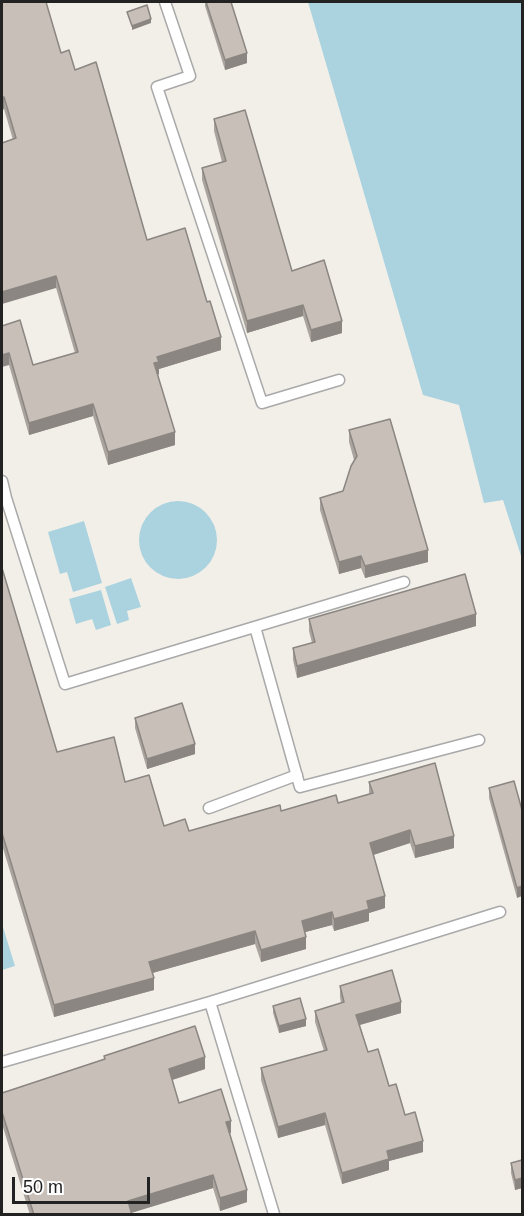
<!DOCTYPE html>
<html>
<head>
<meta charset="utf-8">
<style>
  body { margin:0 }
  #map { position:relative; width:524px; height:1216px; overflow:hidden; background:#f2efe9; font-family:Arial,sans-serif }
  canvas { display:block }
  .frame { position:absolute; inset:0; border:3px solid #222; pointer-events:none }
  .scale { position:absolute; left:12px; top:1177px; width:138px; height:27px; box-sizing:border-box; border:3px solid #222; border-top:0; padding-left:8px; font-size:18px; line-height:21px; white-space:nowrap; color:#222; -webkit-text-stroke:4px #fff; paint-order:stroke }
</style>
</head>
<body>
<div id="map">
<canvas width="524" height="1216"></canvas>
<div class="frame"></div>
<div class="scale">50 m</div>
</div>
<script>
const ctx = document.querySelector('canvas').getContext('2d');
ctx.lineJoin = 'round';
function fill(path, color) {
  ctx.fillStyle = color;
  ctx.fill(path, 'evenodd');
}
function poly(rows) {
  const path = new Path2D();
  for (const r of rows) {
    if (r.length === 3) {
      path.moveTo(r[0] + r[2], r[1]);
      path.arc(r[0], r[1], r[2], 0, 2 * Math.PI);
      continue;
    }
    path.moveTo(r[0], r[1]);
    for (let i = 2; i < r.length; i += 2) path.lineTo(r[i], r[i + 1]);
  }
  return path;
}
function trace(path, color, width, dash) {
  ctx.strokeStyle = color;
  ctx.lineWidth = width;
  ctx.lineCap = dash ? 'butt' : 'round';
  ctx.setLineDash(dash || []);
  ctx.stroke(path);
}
fill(poly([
  [308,2,522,2,522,559,503,500,484,503,459,405,423,395],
  [178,540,39],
  [84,521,102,583,73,592,67,572,60,574,48,532],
  [131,578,141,607,127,611,129,620,117,624,105,587],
  [101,590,111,625,96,630,92,619,76,624,69,599],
  [2,924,15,966,2,970]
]), '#aad3df');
const lane = poly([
  [165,2,190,76,157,87,262,403,339,380],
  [2,481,6,498,2,499],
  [6,498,65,684,404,582],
  [255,627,300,787,479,740],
  [209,808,297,775],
  [210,1002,274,1214],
  [2,1062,210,1002,500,912]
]);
trace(lane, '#a9a9a9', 13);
trace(lane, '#fff', 10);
fill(poly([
  [2,2,61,53,75,70,147,240,221,350,159,369,159,374,158,375,175,445,108,465,93,416,29,435,9,365,2,326,33,365,75,353,4,109,2,110],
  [205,2,231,2,247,63,225,70,205,6],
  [214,119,292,271,342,333,311,342,303,316,247,333,202,180,202,168,222,162,214,131],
  [349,430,428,562,365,578,361,568,339,574,320,510,320,498,343,491,354,460,349,442],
  [2,568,57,752,125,782,164,826,189,831,281,811,338,803,369,794,369,782,454,848,415,858,410,843,373,855,385,908,369,913,369,921,334,931,332,925,305,932,306,949,261,962,255,944,152,973,154,990,54,1017,2,845],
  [309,619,476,626,297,678,293,660,293,648,312,643,309,631],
  [135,718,195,754,147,769,135,728],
  [489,788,522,810,517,898,489,798],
  [340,986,401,1013,360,1025,368,1052,389,1086,405,1115,423,1152,389,1161,389,1170,342,1184,325,1125,278,1138,261,1080,261,1068,324,1051,315,1022,315,1011,341,1003,340,997],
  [273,1006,306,1026,279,1033,273,1013],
  [104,1056,205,1069,172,1080,179,1103,231,1133,230,1133,247,1202,220,1211,213,1188,132,1212,132,1215,30,1215,2,1124,2,1093,104,1059],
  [522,1160,522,1188,515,1190,511,1173,511,1163]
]), '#aba49e');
fill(poly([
  [151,19,151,23,132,30,132,26],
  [247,53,247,63,225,70,225,60],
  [2,97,4,97,4,109,2,110],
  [56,276,56,288,2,304,2,292],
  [303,305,303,316,247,333,247,321],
  [342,321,342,333,311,342,311,330],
  [221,337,221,350,159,369,159,374,154,376,154,363,157,357],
  [9,353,9,365,2,367,2,355],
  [93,404,93,416,29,435,29,423],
  [175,432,175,445,108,465,108,452],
  [428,550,428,562,365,578,365,566],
  [361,556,361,568,339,574,339,562],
  [476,614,476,626,297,678,297,666],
  [195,744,195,754,147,769,147,759],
  [410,830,410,843,370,856,370,843],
  [454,836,454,848,415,858,415,846],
  [522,886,522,896,517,898,517,888],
  [385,896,385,908,369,913,369,921,334,931,334,919,367,901],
  [332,912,332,925,302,933,302,921],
  [255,931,255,944,149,974,149,962],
  [306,937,306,949,261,962,261,950],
  [154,978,154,990,54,1017,54,1005],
  [401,1002,401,1013,356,1026,356,1015],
  [306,1019,306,1026,279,1033,279,1026],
  [205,1057,205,1069,169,1081,169,1069],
  [325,1113,325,1125,278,1138,278,1127],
  [231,1121,231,1133,226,1134,226,1122],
  [423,1141,423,1152,389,1161,389,1170,342,1184,342,1173,387,1151],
  [213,1175,213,1188,128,1214,128,1201],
  [522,1178,522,1188,515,1190,515,1180],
  [247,1190,247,1202,220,1211,220,1198]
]), '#8b8681');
const building = poly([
  [2,2,46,2,61,53,69,50,75,70,96,62,147,240,185,228,207,302,210,301,221,337,157,357,159,362,154,363,175,432,108,452,93,404,29,423,9,353,2,355,2,326,20,320,33,365,78,352,56,276,2,292,2,143,16,138,4,97,2,97,2,2],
  [206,2,231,2,247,53,225,60,206,2],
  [147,5,151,19,132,26,127,12,147,5],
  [245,110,292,271,324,260,342,321,311,330,303,305,247,321,202,168,226,161,214,119,245,110],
  [390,419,428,550,365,566,361,556,339,562,320,498,343,491,351,466,357,456,349,430,390,419],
  [2,568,57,752,114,737,125,782,149,775,164,826,185,819,189,831,280,805,281,811,336,795,338,803,373,793,369,782,435,763,454,836,415,846,410,830,370,843,385,896,367,901,369,909,334,919,332,912,302,921,306,937,261,950,255,931,149,962,154,978,54,1005,2,833,2,568],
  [465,574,476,614,297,666,293,648,315,642,309,619,465,574],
  [182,703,195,744,147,759,135,718,182,703],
  [514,781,522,810,522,886,517,888,489,788,514,781],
  [392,970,401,1002,356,1015,368,1052,378,1049,389,1086,396,1084,405,1115,415,1112,423,1141,387,1151,389,1159,342,1173,325,1113,278,1127,261,1068,327,1050,315,1011,344,1002,340,986,392,970],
  [300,998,306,1019,279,1026,273,1006,300,998],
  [195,1026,205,1057,169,1069,179,1103,221,1089,231,1121,226,1122,247,1190,220,1198,213,1175,128,1201,132,1215,34,1215,2,1112,2,1093,105,1059,104,1056,195,1026],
  [522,1160,522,1178,515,1180,511,1163,522,1160]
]);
fill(building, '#c7bfb8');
trace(building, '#8b8681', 1.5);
</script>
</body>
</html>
